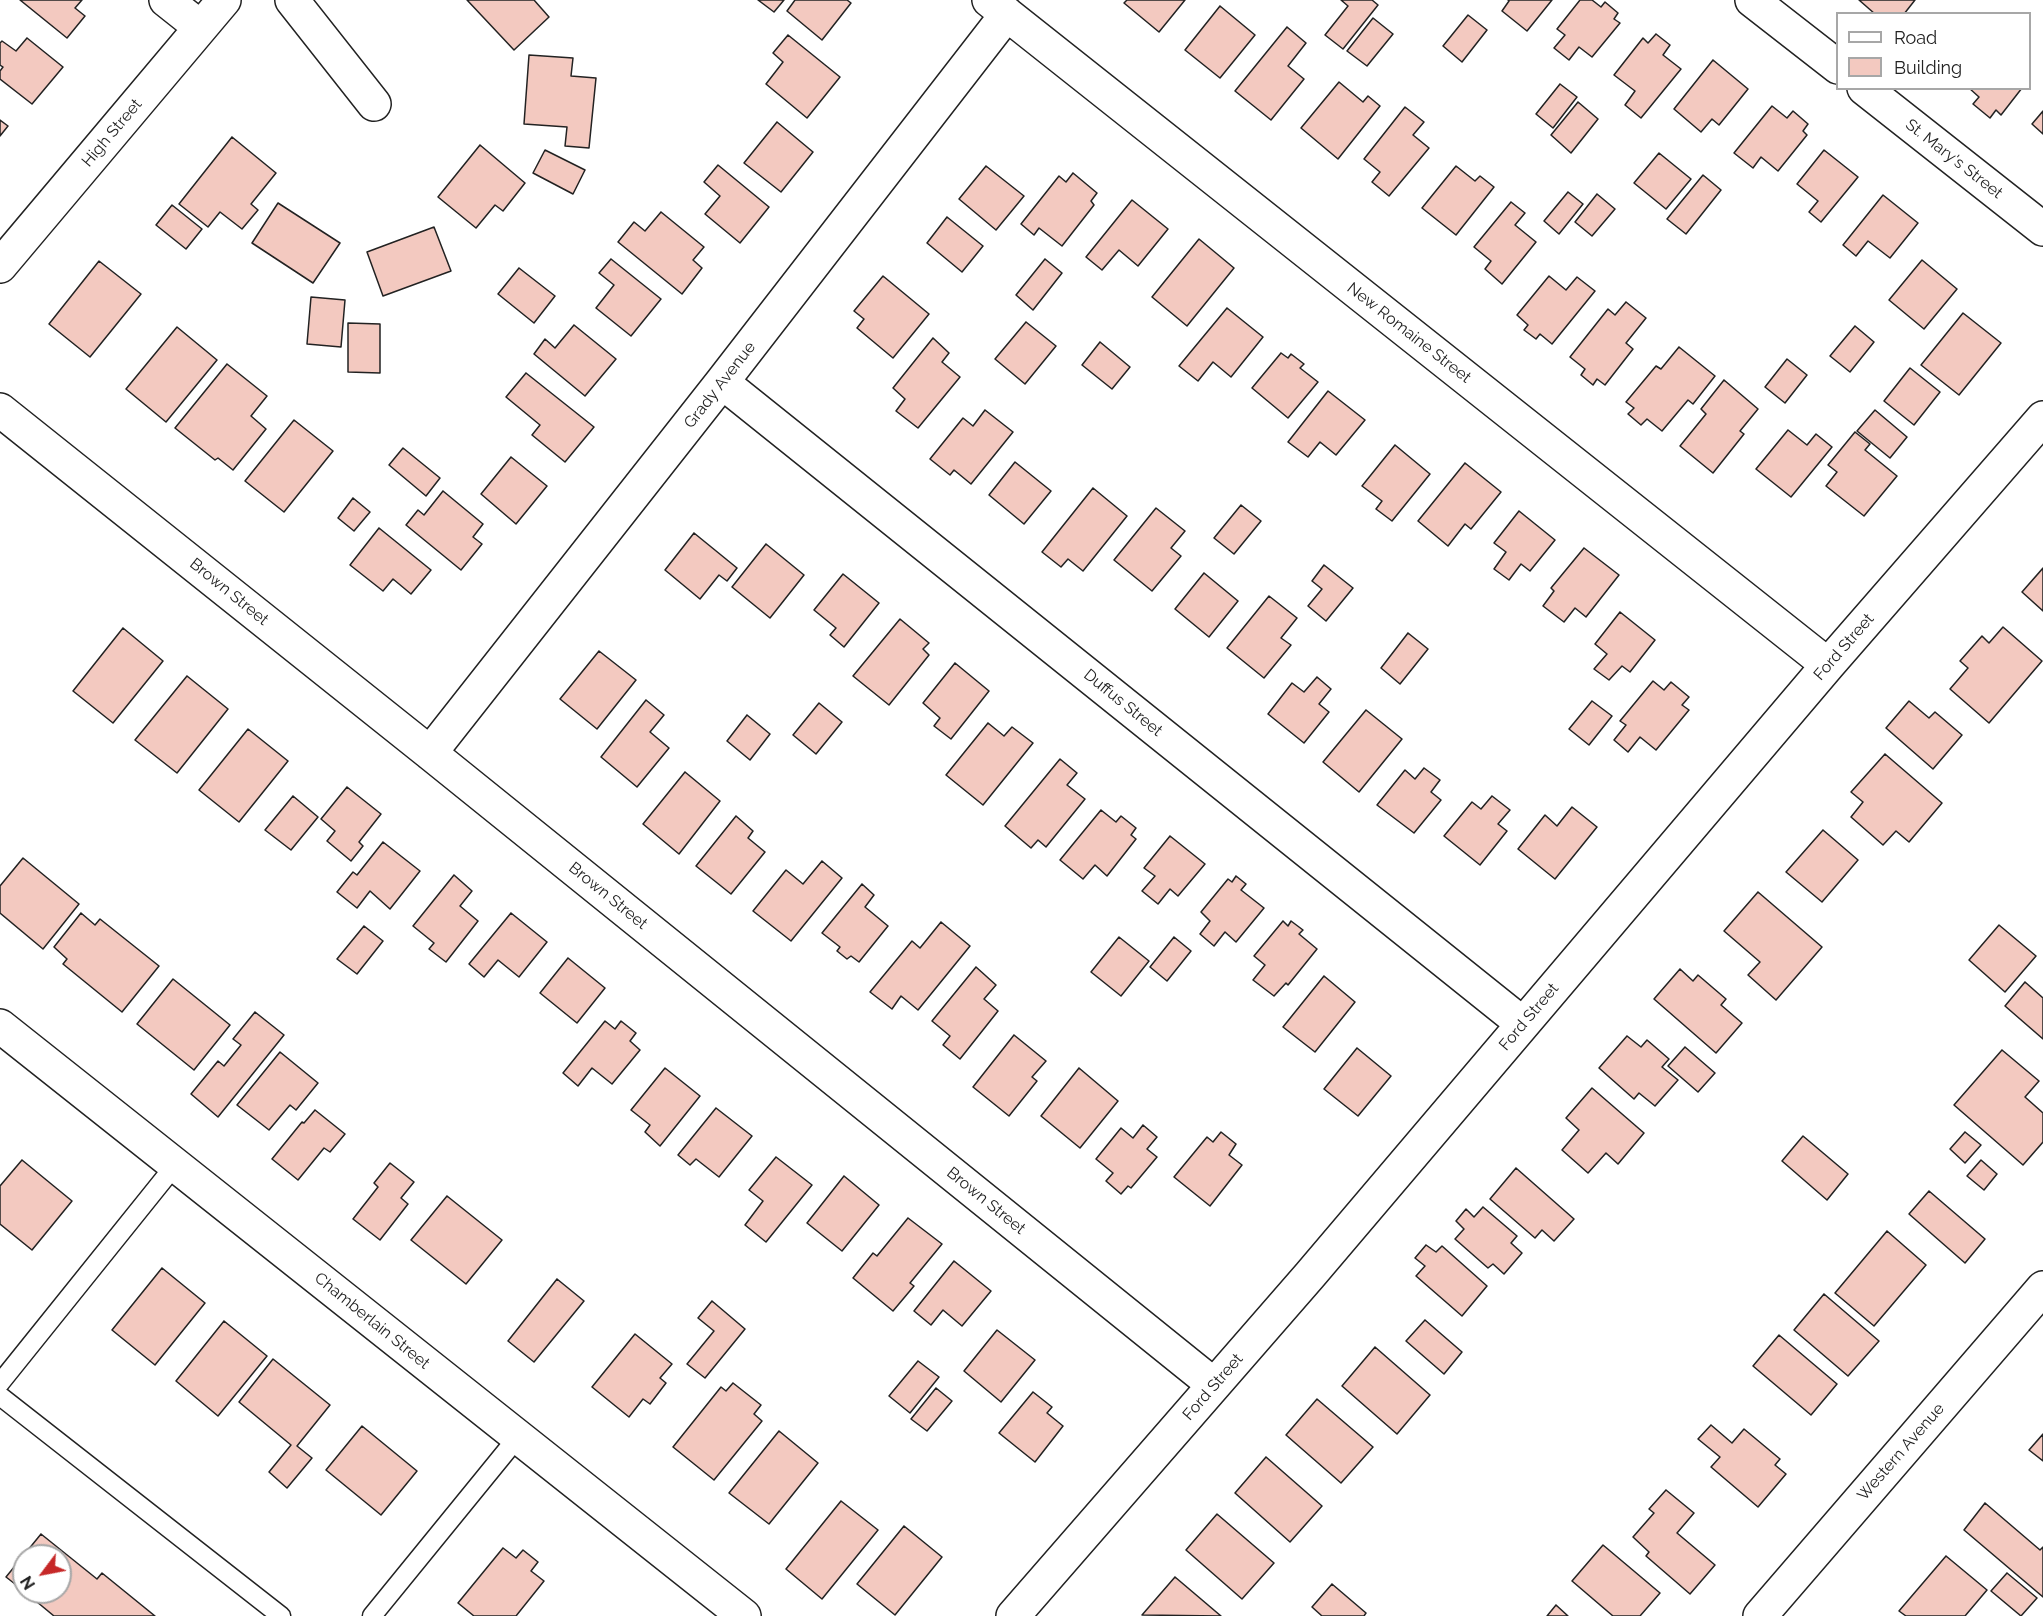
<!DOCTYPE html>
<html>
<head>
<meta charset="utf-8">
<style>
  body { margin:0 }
  #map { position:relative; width:2043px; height:1616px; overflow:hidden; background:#fff; font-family:Raleway,sans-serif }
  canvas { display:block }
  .legend { position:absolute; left:1836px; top:12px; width:195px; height:78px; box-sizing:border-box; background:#fff; border:2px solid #a7a7a7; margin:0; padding:8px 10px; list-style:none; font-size:18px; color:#222 }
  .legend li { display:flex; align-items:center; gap:12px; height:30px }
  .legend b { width:30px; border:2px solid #a7a7a7 }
  .north { position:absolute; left:12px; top:1544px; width:60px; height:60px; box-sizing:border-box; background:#fff; border:2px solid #a7a7a7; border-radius:50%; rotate:238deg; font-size:16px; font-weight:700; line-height:24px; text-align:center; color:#222 }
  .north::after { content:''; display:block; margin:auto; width:21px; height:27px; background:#c62828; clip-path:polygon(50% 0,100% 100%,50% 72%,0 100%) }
</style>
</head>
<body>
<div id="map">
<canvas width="2043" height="1616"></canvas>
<ul class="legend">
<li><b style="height:8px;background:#fff"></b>Road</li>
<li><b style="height:16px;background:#f3c9c0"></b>Building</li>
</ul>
<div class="north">N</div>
</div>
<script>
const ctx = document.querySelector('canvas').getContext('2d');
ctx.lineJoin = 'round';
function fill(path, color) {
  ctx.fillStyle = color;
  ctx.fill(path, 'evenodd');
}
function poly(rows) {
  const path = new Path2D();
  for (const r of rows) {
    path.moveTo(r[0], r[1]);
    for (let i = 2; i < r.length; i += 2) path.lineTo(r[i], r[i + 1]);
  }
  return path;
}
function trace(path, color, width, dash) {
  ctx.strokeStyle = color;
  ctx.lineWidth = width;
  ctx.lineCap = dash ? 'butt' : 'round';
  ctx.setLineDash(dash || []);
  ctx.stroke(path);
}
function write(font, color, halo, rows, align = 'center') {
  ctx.font = font + ' Raleway,sans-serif';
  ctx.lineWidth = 4.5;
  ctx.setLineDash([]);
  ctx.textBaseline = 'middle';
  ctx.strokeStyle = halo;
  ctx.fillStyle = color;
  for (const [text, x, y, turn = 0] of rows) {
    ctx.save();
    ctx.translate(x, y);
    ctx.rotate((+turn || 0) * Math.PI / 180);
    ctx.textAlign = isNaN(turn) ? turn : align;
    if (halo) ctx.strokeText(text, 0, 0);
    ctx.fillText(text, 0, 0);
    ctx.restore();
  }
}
const building = poly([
  [20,0,82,0,75,8,85,16,67,38,20,0],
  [467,0,534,0,549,17,514,50,467,0],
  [758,0,784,0,774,12,758,0],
  [795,0,847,0,851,3,822,40,787,11,795,0],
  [1127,0,1185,0,1159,32,1124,3,1127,0],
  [1341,0,1372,0,1378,5,1343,49,1325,35,1348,6,1341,0],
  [1508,0,1552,0,1527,31,1502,11,1509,1,1508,0],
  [1580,0,1592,0,1601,7,1605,2,1618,13,1614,19,1620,23,1592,57,1579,47,1569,60,1554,48,1565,35,1557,29,1580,0],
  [1859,0,1915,0,1904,14,1875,14,1859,0],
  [1220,6,1255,35,1220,78,1185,50,1220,6],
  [1468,15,1487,30,1462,62,1443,46,1468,15],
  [1373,18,1393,34,1367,66,1347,51,1373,18],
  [1287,27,1306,43,1288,66,1304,79,1271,120,1235,91,1287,27],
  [1656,34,1670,45,1663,55,1681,69,1641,118,1625,105,1635,91,1614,75,1643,38,1648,43,1656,34],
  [788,35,840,77,807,118,766,84,783,62,773,53,788,35],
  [27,38,63,67,32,104,0,79,0,71,3,67,0,65,0,43,2,41,16,51,27,38],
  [529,55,573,58,571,76,596,78,589,148,565,146,567,127,524,124,529,55],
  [1713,60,1748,89,1719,125,1712,119,1701,132,1674,109,1713,60],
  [1339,82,1363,102,1368,96,1380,106,1338,159,1301,128,1339,82],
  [1560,84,1577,97,1553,128,1536,114,1560,84],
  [1969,88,2022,88,2001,115,1996,110,1990,118,1973,104,1979,97,1969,88],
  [1578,102,1598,119,1571,153,1551,135,1578,102],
  [1772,106,1787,118,1793,111,1808,124,1803,131,1807,135,1778,171,1761,157,1753,168,1734,153,1772,106],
  [1405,107,1424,122,1413,135,1429,148,1389,196,1372,182,1380,172,1364,159,1405,107],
  [2043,111,2043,134,2032,124,2043,111],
  [0,120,8,126,0,136,0,120],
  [777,122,813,152,781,192,744,163,777,122],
  [232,137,276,173,251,204,258,210,242,229,220,212,208,227,179,204,232,137],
  [480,145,525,183,503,211,495,205,476,228,438,197,480,145],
  [545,150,585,170,573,194,533,173,545,150],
  [1824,150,1858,177,1821,222,1809,212,1818,201,1797,184,1824,150],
  [1659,153,1691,179,1666,209,1634,183,1659,153],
  [718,165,769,207,740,243,705,214,720,196,704,182,718,165],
  [986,166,1024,196,996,230,959,199,986,166],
  [1456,166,1475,181,1480,176,1494,187,1456,235,1422,208,1456,166],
  [1073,173,1097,193,1091,201,1094,205,1062,246,1039,228,1034,235,1021,224,1059,176,1066,182,1073,173],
  [1703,175,1721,190,1686,234,1667,219,1703,175],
  [1568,192,1583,204,1559,234,1544,221,1568,192],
  [1597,194,1615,209,1592,236,1575,222,1597,194],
  [1883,195,1918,223,1890,258,1868,241,1856,256,1843,245,1883,195],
  [1132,200,1168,229,1138,266,1119,250,1102,270,1086,257,1132,200],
  [1511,202,1525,213,1515,225,1536,242,1502,284,1485,269,1491,261,1474,247,1511,202],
  [278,203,340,243,313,283,252,243,278,203],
  [172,205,202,229,186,249,156,225,172,205],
  [661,212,704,247,693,260,702,268,682,294,618,242,634,222,645,231,661,212],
  [947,217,983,246,962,272,927,243,947,217],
  [434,227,451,271,383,296,367,252,434,227],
  [1199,239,1234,268,1187,326,1152,297,1199,239],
  [611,259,661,299,631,336,596,308,614,285,599,273,611,259],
  [1045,259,1062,273,1033,310,1016,295,1045,259],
  [1922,260,1957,289,1924,329,1889,300,1922,260],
  [99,261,141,294,90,357,49,324,99,261],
  [519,268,555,296,534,323,498,294,519,268],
  [883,276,929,314,893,358,857,328,864,319,854,311,883,276],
  [1549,276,1566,290,1577,277,1595,291,1552,344,1540,334,1536,339,1524,330,1528,325,1517,315,1549,276],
  [311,297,345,300,341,347,307,344,311,297],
  [1626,302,1646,318,1626,343,1633,349,1605,385,1597,379,1593,385,1581,375,1585,369,1570,357,1608,309,1615,315,1626,302],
  [1227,308,1263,337,1231,377,1213,362,1198,381,1179,366,1227,308],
  [1963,313,2001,343,1959,395,1921,365,1963,313],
  [1026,322,1056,346,1025,384,995,359,1026,322],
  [348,323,380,324,380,373,348,372,348,323],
  [574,325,616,359,585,396,534,354,545,339,555,348,574,325],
  [1855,326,1874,342,1850,372,1830,356,1855,326],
  [177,327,217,360,166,422,126,389,177,327],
  [933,338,949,353,942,362,960,377,918,428,896,411,905,399,893,388,933,338],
  [1100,342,1130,367,1112,389,1082,365,1100,342],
  [1679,347,1715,376,1693,404,1688,400,1662,431,1647,419,1641,425,1628,414,1634,408,1626,402,1656,366,1661,369,1679,347],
  [1281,353,1288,358,1291,354,1304,364,1300,368,1318,382,1288,418,1252,388,1281,353],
  [1787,359,1807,375,1785,403,1765,387,1787,359],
  [227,364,267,396,251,416,266,429,233,470,218,458,215,460,175,428,227,364],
  [1910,368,1940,392,1914,425,1884,401,1910,368],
  [526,373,594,427,565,462,532,435,540,425,506,397,526,373],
  [1724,380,1758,409,1740,431,1744,434,1713,473,1680,446,1706,414,1701,409,1724,380],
  [1328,391,1365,420,1336,455,1320,442,1308,457,1288,442,1328,391],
  [985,410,1013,432,971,484,954,470,950,475,930,459,963,418,973,426,985,410],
  [1875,410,1907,437,1890,458,1857,431,1875,410],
  [294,420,333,451,284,512,245,481,294,420],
  [1788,430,1807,445,1816,434,1832,447,1791,497,1756,469,1788,430],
  [1855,432,1870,444,1865,450,1897,476,1864,516,1826,486,1837,472,1828,465,1855,432],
  [1395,445,1430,474,1392,521,1376,509,1382,501,1362,486,1395,445],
  [403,448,440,478,426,496,389,465,403,448],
  [511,457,547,486,516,524,481,494,511,457],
  [1015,462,1051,491,1024,524,989,495,1015,462],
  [1465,463,1501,492,1471,529,1465,524,1448,546,1418,521,1465,463],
  [1093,488,1127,516,1083,571,1068,559,1061,567,1042,552,1093,488],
  [443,491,483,524,473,537,482,544,461,570,406,525,418,510,424,515,443,491],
  [353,498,370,512,354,531,338,518,353,498],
  [1241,505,1261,521,1234,554,1214,538,1241,505],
  [1156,508,1185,531,1171,548,1181,556,1152,591,1114,560,1156,508],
  [1519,511,1555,540,1530,571,1521,564,1509,580,1494,569,1506,552,1494,543,1519,511],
  [379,528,431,570,411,594,393,579,383,591,350,565,379,528],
  [694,533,737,568,727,581,719,575,700,599,665,570,694,533],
  [766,544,804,575,770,618,732,587,766,544],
  [1584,548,1619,575,1586,617,1575,608,1564,622,1543,606,1554,591,1551,588,1584,548],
  [1324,565,1353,588,1326,621,1308,606,1322,589,1312,581,1324,565],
  [2043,568,2043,611,2022,592,2043,568],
  [1204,573,1238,601,1209,637,1175,609,1204,573],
  [843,574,879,603,844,647,830,635,836,628,814,610,843,574],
  [1269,596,1297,618,1281,638,1291,645,1264,678,1227,648,1269,596],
  [1620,612,1655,640,1630,672,1622,666,1609,680,1594,669,1607,654,1595,644,1620,612],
  [900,619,929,643,923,649,929,655,889,705,853,676,900,619],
  [2003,627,2042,661,1989,723,1950,689,1968,668,1960,661,1982,636,1989,643,2003,627],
  [123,628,163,661,113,723,73,691,123,628],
  [1408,633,1428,649,1400,684,1381,668,1408,633],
  [599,651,636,680,597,729,560,699,599,651],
  [955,663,989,691,951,739,934,726,940,718,923,703,955,663],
  [187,676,228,709,177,773,135,740,187,676],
  [1317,677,1331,689,1319,704,1329,712,1304,743,1268,714,1292,683,1304,692,1317,677],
  [1653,681,1664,690,1671,682,1689,697,1682,705,1689,710,1656,750,1640,737,1628,752,1614,740,1626,725,1620,721,1653,681],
  [646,700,664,715,650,732,669,748,637,787,601,757,646,700],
  [1592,701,1612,716,1589,745,1569,729,1592,701],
  [1909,701,1929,718,1935,712,1962,735,1933,769,1886,728,1909,701],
  [819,703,842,722,816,754,793,735,819,703],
  [1366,710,1402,739,1359,792,1323,762,1366,710],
  [747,715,770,734,750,760,727,741,747,715],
  [988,723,1004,736,1012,727,1033,743,983,805,946,775,988,723],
  [248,729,288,761,239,822,199,790,248,729],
  [1885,754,1942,803,1909,842,1896,831,1883,845,1851,817,1863,802,1851,792,1885,754],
  [1060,759,1077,773,1067,785,1085,799,1046,847,1038,840,1031,848,1005,826,1060,759],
  [1424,768,1440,780,1431,792,1441,800,1414,833,1377,805,1405,770,1415,779,1424,768],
  [685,772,720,801,679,854,643,824,685,772],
  [347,787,381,814,359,842,363,846,351,861,327,841,335,831,321,819,347,787],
  [293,796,318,817,291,850,265,830,293,796],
  [1492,796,1510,810,1498,824,1507,831,1480,865,1444,836,1472,802,1481,809,1492,796],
  [1572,807,1597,827,1555,879,1518,849,1545,815,1557,826,1572,807],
  [1101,810,1116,822,1121,816,1136,828,1131,835,1136,839,1107,876,1095,865,1083,879,1060,860,1101,810],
  [736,816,753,831,748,838,765,852,731,894,696,866,736,816],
  [1823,830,1858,860,1822,902,1786,872,1823,830],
  [1170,836,1205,864,1178,896,1170,889,1158,904,1142,891,1155,876,1144,868,1170,836],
  [383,842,420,871,390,909,370,891,357,908,337,892,353,872,357,875,383,842],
  [23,858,79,904,43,949,0,913,0,886,23,858],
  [822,861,842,878,791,941,753,911,786,870,803,884,822,861],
  [454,875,472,891,460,906,478,921,446,962,429,949,434,943,413,926,454,875],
  [1236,876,1246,884,1241,890,1264,908,1236,942,1225,932,1214,946,1200,934,1210,921,1201,912,1228,879,1232,882,1236,876],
  [862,884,874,895,865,907,888,926,859,962,851,956,847,959,837,951,840,947,822,933,862,884],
  [1758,892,1822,947,1776,1000,1748,975,1760,962,1724,931,1758,892],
  [81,913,95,925,100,919,159,966,122,1012,63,964,67,959,54,947,81,913],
  [511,913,547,942,519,977,498,960,484,977,469,964,511,913],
  [1283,921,1288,926,1291,921,1303,930,1299,934,1317,949,1288,985,1286,983,1274,996,1253,980,1265,965,1254,956,1283,921],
  [941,922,970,946,918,1010,901,996,892,1009,870,992,912,941,920,948,941,922],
  [1999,925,2036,956,2005,992,1969,960,1999,925],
  [364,926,383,941,357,974,337,959,364,926],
  [1119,937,1149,961,1121,996,1091,972,1119,937],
  [1174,937,1191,951,1167,981,1150,967,1174,937],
  [568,958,605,988,577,1023,540,993,568,958],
  [976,967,996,985,984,999,998,1011,960,1059,943,1045,950,1036,932,1021,976,967],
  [1680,969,1693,981,1698,975,1726,999,1721,1005,1742,1023,1716,1053,1654,999,1680,969],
  [1324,976,1355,1002,1315,1052,1283,1027,1324,976],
  [173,979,230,1025,194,1070,137,1024,173,979],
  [2025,982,2043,998,2043,1039,2005,1006,2025,982],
  [255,1012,284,1035,218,1117,191,1094,218,1061,224,1066,241,1045,233,1039,255,1012],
  [605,1021,615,1029,621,1021,636,1033,630,1041,640,1050,612,1084,592,1068,578,1086,563,1073,605,1021],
  [1014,1035,1046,1061,1032,1077,1037,1081,1009,1116,973,1087,1014,1035],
  [1627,1036,1641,1047,1647,1040,1669,1059,1662,1067,1678,1080,1655,1106,1639,1093,1634,1099,1599,1068,1627,1036],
  [1685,1047,1715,1073,1698,1092,1668,1066,1685,1047],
  [1357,1048,1391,1076,1358,1116,1324,1089,1357,1048],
  [2002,1050,2039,1081,2025,1097,2043,1113,2043,1142,2023,1165,1954,1105,2002,1050],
  [280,1052,318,1083,296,1110,290,1105,269,1130,237,1105,280,1052],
  [665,1068,700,1096,660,1146,645,1132,650,1125,631,1110,665,1068],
  [1079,1068,1118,1101,1080,1148,1041,1116,1079,1068],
  [1592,1088,1644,1133,1618,1164,1606,1153,1588,1173,1562,1150,1579,1130,1566,1118,1592,1088],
  [716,1108,752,1136,719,1177,696,1159,690,1165,678,1155,716,1108],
  [315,1110,345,1134,330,1152,324,1148,298,1180,272,1159,302,1122,304,1123,315,1110],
  [1143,1125,1157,1137,1147,1149,1157,1157,1131,1188,1128,1186,1121,1194,1106,1181,1113,1173,1096,1159,1121,1128,1133,1138,1143,1125],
  [1221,1132,1236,1144,1229,1155,1242,1165,1210,1206,1174,1177,1207,1137,1213,1142,1221,1132],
  [1965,1132,1981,1145,1965,1163,1950,1149,1965,1132],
  [1803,1136,1848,1174,1827,1200,1782,1161,1803,1136],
  [776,1157,812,1185,766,1242,745,1225,763,1201,749,1190,776,1157],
  [22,1160,72,1201,32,1250,0,1224,0,1186,22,1160],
  [1981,1160,1997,1174,1984,1190,1967,1176,1981,1160],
  [390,1163,414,1182,401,1198,408,1204,380,1240,353,1219,378,1187,374,1183,390,1163],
  [1516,1168,1574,1219,1554,1241,1542,1230,1535,1238,1490,1199,1516,1168],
  [844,1176,879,1205,842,1251,807,1223,844,1176],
  [1929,1191,1985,1239,1965,1263,1909,1214,1929,1191],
  [447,1196,502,1240,466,1284,411,1240,447,1196],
  [1483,1207,1517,1236,1511,1243,1522,1253,1504,1274,1493,1264,1488,1268,1455,1239,1464,1229,1456,1221,1466,1209,1474,1217,1483,1207],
  [908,1218,942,1244,910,1283,914,1286,893,1311,853,1278,873,1253,877,1256,908,1218],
  [1887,1231,1926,1265,1874,1326,1835,1293,1887,1231],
  [1426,1245,1436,1252,1442,1246,1487,1286,1462,1316,1416,1276,1425,1266,1415,1258,1426,1245],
  [954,1261,991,1291,962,1326,943,1310,931,1325,914,1311,954,1261],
  [162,1268,205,1303,155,1365,112,1330,162,1268],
  [557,1279,584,1301,534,1362,508,1341,557,1279],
  [1824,1294,1879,1341,1848,1376,1794,1330,1824,1294],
  [712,1301,745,1329,705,1378,687,1364,714,1331,698,1318,712,1301],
  [1425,1320,1462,1352,1444,1374,1406,1341,1425,1320],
  [224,1321,267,1356,218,1416,176,1381,224,1321],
  [997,1330,1035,1360,1001,1402,964,1371,997,1330],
  [635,1334,672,1364,660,1378,666,1383,650,1404,643,1399,629,1417,592,1387,635,1334],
  [1779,1335,1837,1384,1811,1415,1753,1366,1779,1335],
  [1375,1347,1430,1395,1397,1434,1342,1386,1375,1347],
  [273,1359,330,1405,297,1446,312,1458,287,1488,269,1472,291,1445,239,1402,273,1359],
  [918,1361,939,1377,910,1413,889,1396,918,1361],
  [733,1383,761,1405,754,1414,762,1421,714,1480,673,1447,721,1387,726,1391,733,1383],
  [936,1388,952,1401,927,1431,911,1419,936,1388],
  [1033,1392,1052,1407,1047,1413,1063,1426,1035,1462,999,1433,1033,1392],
  [1317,1399,1373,1447,1341,1483,1286,1435,1317,1399],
  [1711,1425,1732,1443,1744,1429,1780,1459,1775,1465,1786,1474,1758,1507,1711,1467,1720,1457,1698,1439,1711,1425],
  [362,1426,417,1471,381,1515,326,1470,362,1426],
  [779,1431,818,1463,769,1524,729,1493,779,1431],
  [2043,1434,2043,1461,2029,1450,2043,1434],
  [1266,1457,1322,1506,1290,1542,1235,1493,1266,1457],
  [1666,1490,1694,1513,1677,1533,1715,1565,1690,1594,1646,1556,1649,1552,1633,1537,1654,1513,1649,1509,1666,1490],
  [841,1501,878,1530,822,1599,786,1569,841,1501],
  [1985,1503,2040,1550,2043,1547,2043,1597,1964,1530,1985,1503],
  [1217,1514,1274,1563,1242,1599,1186,1550,1217,1514],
  [904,1526,942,1557,895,1615,857,1584,904,1526],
  [41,1534,97,1579,102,1573,155,1616,54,1616,25,1592,60,1592,60,1556,24,1556,24,1591,6,1577,41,1534],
  [1603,1545,1660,1593,1640,1616,1613,1616,1572,1581,1603,1545],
  [503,1548,516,1558,523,1550,538,1562,531,1571,544,1581,516,1616,474,1616,458,1603,503,1548],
  [1946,1556,1987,1590,1965,1616,1906,1616,1899,1611,1946,1556],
  [2007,1573,2037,1598,2021,1616,1991,1591,2007,1573],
  [1175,1577,1221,1616,1142,1615,1175,1577],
  [1332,1584,1366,1613,1364,1616,1322,1616,1312,1607,1332,1584],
  [1556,1605,1568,1616,1547,1616,1556,1605]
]);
fill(building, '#f3c9c0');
trace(building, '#222', 1.5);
const lane = poly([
  [0,1383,176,1164],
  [0,1396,281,1616],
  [372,1616,517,1438]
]);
const street = poly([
  [166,0,200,27],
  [292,0,374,104],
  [989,0,1828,665],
  [1752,0,1838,67],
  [1864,88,2043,229],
  [0,266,224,0],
  [722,382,1523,1024],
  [0,410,430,753,1214,1385],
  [430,753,722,382,1007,14],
  [0,1026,744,1616],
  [1013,1616,1310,1275,1828,665,2043,418],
  [1760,1616,2043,1288]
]);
trace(lane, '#222', 21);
trace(street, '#222', 36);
trace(lane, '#fff', 18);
trace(street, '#fff', 33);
write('16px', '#222', '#fff', [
  ["High Street",112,133,-50],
  ["St. Mary's Street",1954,159,38],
  ["New Romaine Street",1409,333,38],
  ["Grady Avenue",720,385,-52],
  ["Brown Street",229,592,39],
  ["Ford Street",1844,647,-49],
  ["Duffus Street",1123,703,39],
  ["Brown Street",608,896,39],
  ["Ford Street",1529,1017,-50],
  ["Brown Street",986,1201,39],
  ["Chamberlain Street",372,1321,39],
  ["Ford Street",1213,1387,-49],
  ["Western Avenue",1901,1452,-49]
]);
</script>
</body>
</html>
